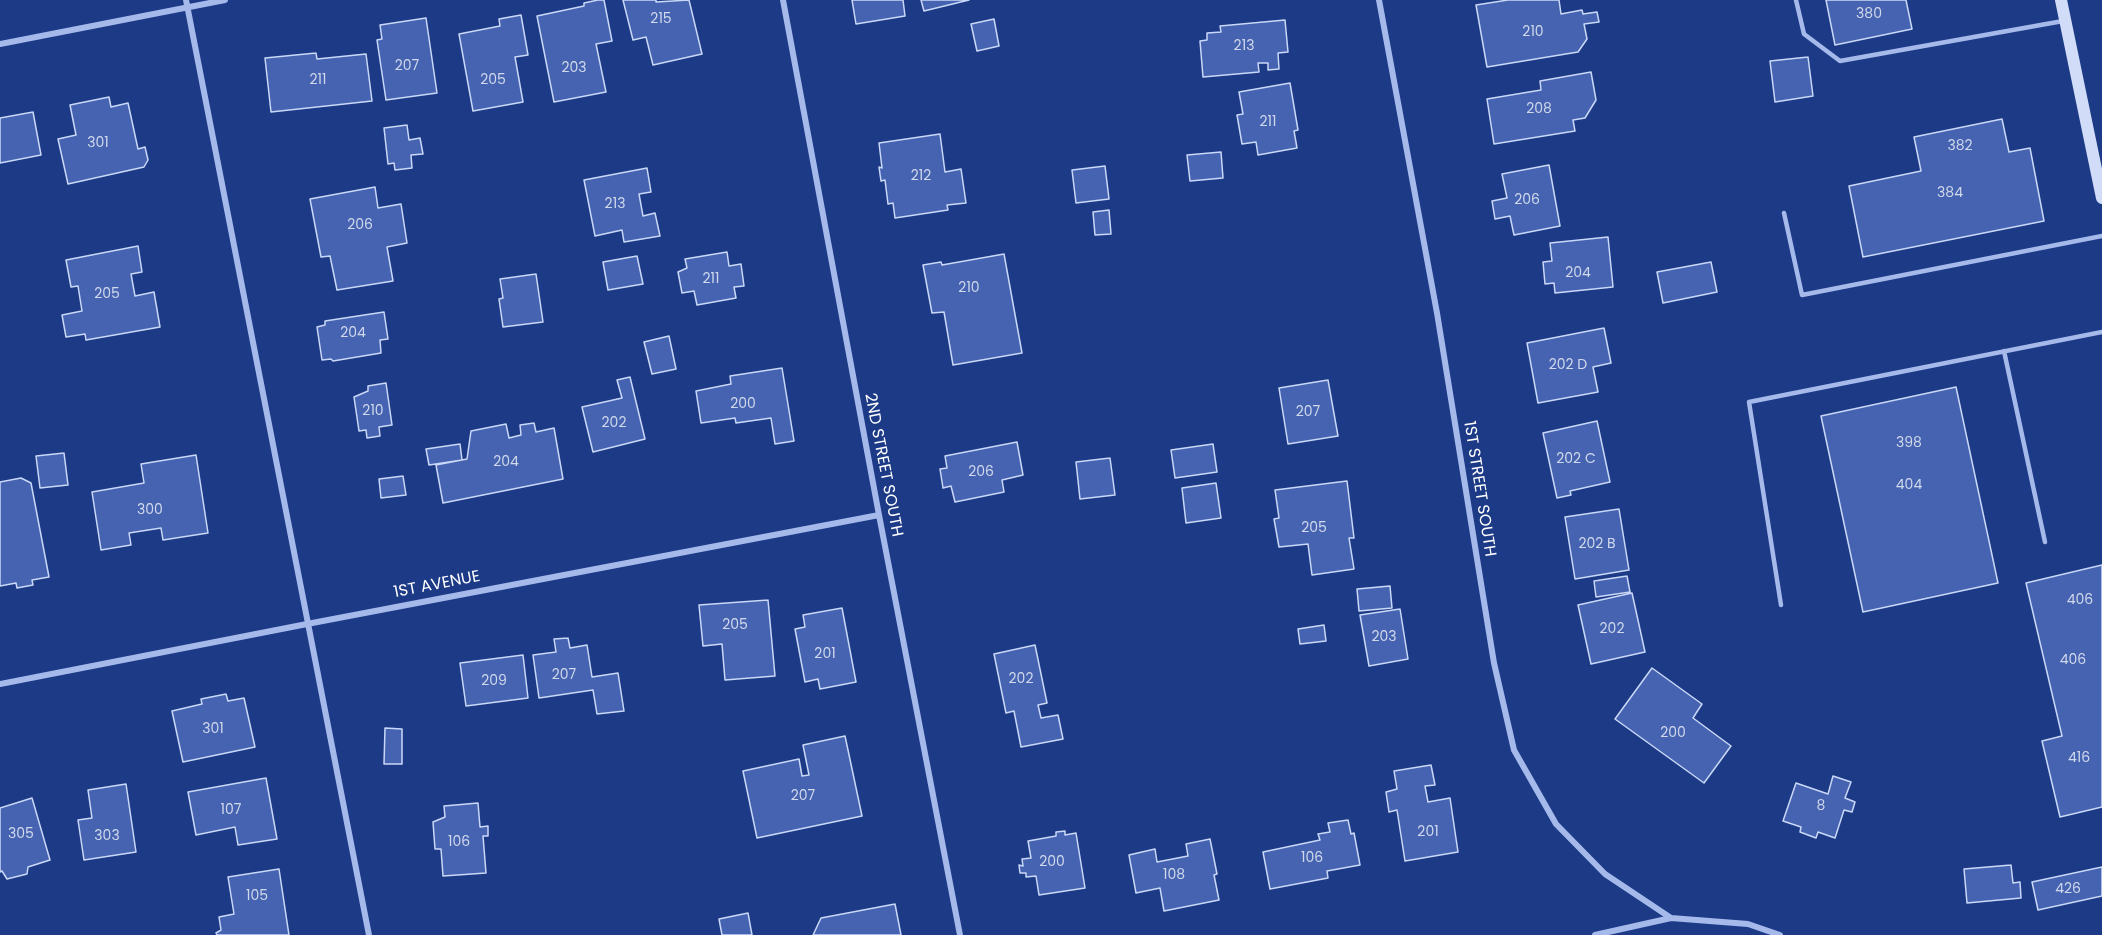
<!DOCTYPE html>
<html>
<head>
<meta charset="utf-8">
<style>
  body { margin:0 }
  canvas { display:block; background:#1d3a87 }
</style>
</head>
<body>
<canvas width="2102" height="935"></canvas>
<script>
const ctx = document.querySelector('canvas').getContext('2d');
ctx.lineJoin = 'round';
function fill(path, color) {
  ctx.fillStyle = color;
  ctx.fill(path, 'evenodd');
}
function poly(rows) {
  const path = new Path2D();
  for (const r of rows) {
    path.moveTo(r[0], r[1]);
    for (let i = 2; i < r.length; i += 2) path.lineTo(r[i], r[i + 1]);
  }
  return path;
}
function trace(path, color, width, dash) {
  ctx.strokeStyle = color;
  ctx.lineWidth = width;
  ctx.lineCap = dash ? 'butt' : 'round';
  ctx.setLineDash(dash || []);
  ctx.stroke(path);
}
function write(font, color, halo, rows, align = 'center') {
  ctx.font = font + ' Poppins,sans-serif';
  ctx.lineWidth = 6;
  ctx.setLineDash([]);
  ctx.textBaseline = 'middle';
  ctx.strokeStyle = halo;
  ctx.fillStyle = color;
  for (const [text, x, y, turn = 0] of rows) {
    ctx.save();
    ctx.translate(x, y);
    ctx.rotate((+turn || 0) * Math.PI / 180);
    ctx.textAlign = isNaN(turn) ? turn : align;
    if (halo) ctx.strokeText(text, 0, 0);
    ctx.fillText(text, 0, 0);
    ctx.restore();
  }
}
const building = poly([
  [598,0,604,0,612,41,596,44,606,92,554,102,537,16,584,6,584,3,598,0],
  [623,0,656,0,656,2,689,0,702,54,653,65,646,37,633,40,623,0],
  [852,0,903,0,905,16,856,24,852,0],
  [921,0,969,0,924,11,921,0],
  [1508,0,1559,0,1561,14,1582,10,1583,14,1597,12,1599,22,1584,24,1587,39,1578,52,1487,67,1476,5,1508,0],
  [1826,0,1906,0,1912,29,1835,45,1826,0],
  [521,15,528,55,515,57,523,102,473,111,459,34,500,26,499,19,521,15],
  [426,18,437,93,386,100,377,40,382,39,380,25,426,18],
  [994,19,999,46,977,51,971,24,994,19],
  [1285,20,1288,52,1278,53,1279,69,1268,70,1268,63,1258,63,1259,72,1203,77,1200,41,1207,40,1207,33,1221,32,1220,26,1285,20],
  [316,53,317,59,366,54,372,101,271,112,265,58,316,53],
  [1808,57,1813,96,1775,102,1770,61,1808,57],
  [1591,72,1596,100,1585,118,1573,120,1575,131,1494,144,1487,99,1541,90,1540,81,1591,72],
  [1290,83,1298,130,1294,131,1297,148,1258,155,1256,142,1242,144,1237,115,1243,114,1239,92,1290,83],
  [109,97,111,107,128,103,138,149,145,147,148,160,144,167,68,184,58,139,76,135,70,105,109,97],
  [33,112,41,155,0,163,0,118,33,112],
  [2002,119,2009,152,2030,148,2044,221,1863,257,1849,186,1921,171,1914,137,2002,119],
  [407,125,409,140,420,138,423,154,411,155,412,168,395,170,394,163,388,164,384,128,407,125],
  [940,134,945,172,961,169,966,203,947,205,948,210,895,218,893,203,888,204,885,180,881,181,879,167,882,168,879,143,940,134],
  [1221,152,1223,178,1190,181,1187,155,1221,152],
  [1549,165,1560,226,1514,235,1510,216,1495,219,1492,201,1507,198,1502,174,1549,165],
  [1105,166,1109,199,1076,203,1072,170,1105,166],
  [647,168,651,192,639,194,643,216,655,213,660,236,624,242,622,230,595,236,584,180,647,168],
  [375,187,378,208,401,204,407,243,387,247,393,281,337,290,330,256,321,257,310,199,375,187],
  [1109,210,1111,234,1095,235,1093,212,1109,210],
  [1608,237,1613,287,1555,293,1554,283,1545,284,1543,262,1552,261,1550,243,1608,237],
  [138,246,142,272,131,274,135,296,154,292,160,327,86,340,85,334,66,337,62,315,82,311,78,286,71,287,66,260,138,246],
  [727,252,729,266,741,264,744,286,734,287,736,298,697,305,694,291,682,293,678,272,687,268,685,259,727,252],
  [1004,254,1022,353,953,365,944,312,932,313,923,265,941,262,942,265,1004,254],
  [637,256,643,284,608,290,603,262,637,256],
  [1711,262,1717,292,1663,303,1657,272,1711,262],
  [536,274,543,322,503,327,499,299,503,298,500,279,536,274],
  [384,312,388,339,380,340,381,353,333,361,331,359,322,360,317,327,325,325,325,321,384,312],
  [1604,328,1611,363,1593,367,1598,392,1538,403,1527,343,1604,328],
  [669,336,676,369,652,374,644,342,669,336],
  [782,368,794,441,775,444,771,418,736,423,735,418,701,423,696,391,731,384,730,376,782,368],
  [630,377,645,439,593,452,582,407,622,398,617,380,630,377],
  [1328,380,1338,436,1288,444,1279,388,1328,380],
  [386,383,392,425,379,427,380,436,367,438,366,430,359,431,354,397,368,391,368,386,386,383],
  [1956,387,1998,583,1863,612,1821,416,1956,387],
  [1597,421,1610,482,1570,491,1571,495,1557,498,1543,433,1597,421],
  [534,423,536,432,554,428,563,479,443,503,436,465,467,459,471,431,506,424,509,438,521,435,520,425,534,423],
  [1017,442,1023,475,1002,480,1004,492,955,502,951,486,943,488,940,469,947,468,945,456,1017,442],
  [460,444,462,460,429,465,426,449,460,444],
  [1213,444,1217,472,1175,478,1171,450,1213,444],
  [64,453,68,485,40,488,36,456,64,453],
  [196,455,208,533,163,540,161,528,129,533,131,545,101,550,92,492,144,483,141,464,196,455],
  [1110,458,1115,495,1080,499,1076,462,1110,458],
  [403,476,406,495,381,498,379,479,403,476],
  [21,478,31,483,49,577,32,580,33,585,17,588,16,583,0,586,0,482,21,478],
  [1347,481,1354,538,1349,538,1354,569,1312,575,1308,544,1279,547,1274,519,1279,518,1275,490,1347,481],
  [1216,483,1221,518,1186,523,1182,488,1216,483],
  [1619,509,1629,570,1575,579,1565,517,1619,509],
  [2102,565,2102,807,2060,817,2042,741,2062,736,2026,583,2102,565],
  [1627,576,1630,592,1596,597,1594,581,1627,576],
  [1390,586,1392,608,1359,611,1357,589,1390,586],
  [1632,593,1645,652,1591,664,1578,605,1632,593],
  [768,600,775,676,725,680,722,644,703,646,699,605,768,600],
  [842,608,856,682,820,689,818,679,805,682,795,629,805,627,803,615,842,608],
  [1400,609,1408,659,1369,666,1360,615,1400,609],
  [1324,625,1326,641,1300,644,1298,629,1324,625],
  [568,638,570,648,587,645,592,677,618,673,624,711,597,714,593,690,539,698,533,655,556,652,554,639,568,638],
  [1035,645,1047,703,1038,705,1041,718,1058,715,1063,739,1021,747,1014,711,1006,713,994,654,1035,645],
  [523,655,528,698,466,706,460,663,523,655],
  [1652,668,1702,704,1693,718,1731,746,1704,783,1615,719,1652,668],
  [226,694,228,701,244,698,255,747,183,762,172,711,202,704,201,699,226,694],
  [385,728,402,729,402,764,384,764,385,728],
  [845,736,862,816,757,838,743,771,799,759,802,776,809,775,803,745,845,736],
  [1431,765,1435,785,1425,786,1428,802,1450,798,1458,852,1405,861,1397,810,1389,812,1386,792,1397,789,1394,771,1431,765],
  [1833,776,1851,782,1845,798,1855,802,1852,812,1844,810,1835,838,1818,832,1816,838,1800,832,1801,827,1783,821,1796,783,1828,794,1833,776],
  [266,778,277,839,238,845,235,827,196,835,188,792,266,778],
  [126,784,136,852,84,860,78,820,92,818,88,790,126,784],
  [32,798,50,860,28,867,27,874,7,879,2,871,0,872,0,808,32,798],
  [478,803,480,827,488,826,488,836,483,836,486,873,443,876,441,849,435,849,433,822,445,817,444,806,478,803],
  [1348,820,1351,834,1354,833,1360,865,1327,871,1328,878,1270,889,1263,852,1320,840,1318,834,1330,832,1328,823,1348,820],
  [1065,831,1065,835,1076,833,1085,888,1039,895,1036,876,1026,877,1026,873,1020,873,1019,865,1023,866,1022,859,1031,858,1028,841,1056,836,1056,832,1065,831],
  [1210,839,1217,874,1214,875,1219,900,1164,911,1160,888,1136,893,1129,855,1155,849,1157,862,1188,856,1186,844,1210,839],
  [2011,865,2013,883,2020,882,2021,898,1967,903,1964,869,2011,865],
  [2102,867,2102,896,2038,910,2032,882,2102,867],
  [279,869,289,935,217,935,216,933,221,930,219,917,234,914,228,877,279,869],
  [895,904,901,935,813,935,821,918,895,904],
  [748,913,752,935,722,935,719,919,748,913]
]);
fill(building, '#4563b0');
trace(building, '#cad8f8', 1.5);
trace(poly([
  [1796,0,1804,34,1840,61,2063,21],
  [1784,213,1802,295,2102,236],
  [2004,351,2045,542],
  [1781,605,1749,402,2102,332]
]), '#a5baeb', 4.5);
trace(poly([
  [186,0,369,935],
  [783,0,879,515,960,935],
  [1379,0,1437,313,1494,663,1514,750,1556,824,1605,874,1671,918],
  [0,44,225,0],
  [0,684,307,624,879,515],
  [1595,935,1671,918,1748,924,1780,935]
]), '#a5baeb', 6);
trace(poly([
  [2061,0,2102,198]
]), '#d1dcf8', 12);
write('14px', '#d0d8eb', null, [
  ["380",1869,14],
  ["215",661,19],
  ["210",1533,32],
  ["213",1244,46],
  ["207",407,66],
  ["203",574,68],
  ["211",318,80],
  ["205",493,80],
  ["208",1539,109],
  ["211",1268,122],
  ["301",98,143],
  ["382",1960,146],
  ["212",921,176],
  ["384",1950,193],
  ["206",1527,200],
  ["213",615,204],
  ["206",360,225],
  ["204",1578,273],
  ["211",711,279],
  ["210",969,288],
  ["205",107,294],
  ["204",353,333],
  ["202 D",1568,365],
  ["200",743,404],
  ["210",373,411],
  ["207",1308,412],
  ["202",614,423],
  ["398",1909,443],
  ["202 C",1576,459],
  ["204",506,462],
  ["206",981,472],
  ["404",1909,485],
  ["300",150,510],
  ["205",1314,528],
  ["202 B",1597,544],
  ["406",2080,600],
  ["205",735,625],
  ["202",1612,629],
  ["203",1384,637],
  ["201",825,654],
  ["406",2073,660],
  ["207",564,675],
  ["202",1021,679],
  ["209",494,681],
  ["301",213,729],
  ["200",1673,733],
  ["416",2079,758],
  ["207",803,796],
  ["8",1821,806],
  ["107",231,810],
  ["201",1428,832],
  ["305",21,834],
  ["303",107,836],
  ["106",459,842],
  ["106",1312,858],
  ["200",1052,862],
  ["108",1174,875],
  ["426",2068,889],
  ["105",257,896]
]);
write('16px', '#fff', '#1d3a87', [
  ["2ND STREET SOUTH",883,465,79],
  ["1ST STREET SOUTH",1479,489,81],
  ["1ST AVENUE",437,585,-11]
]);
</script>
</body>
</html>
